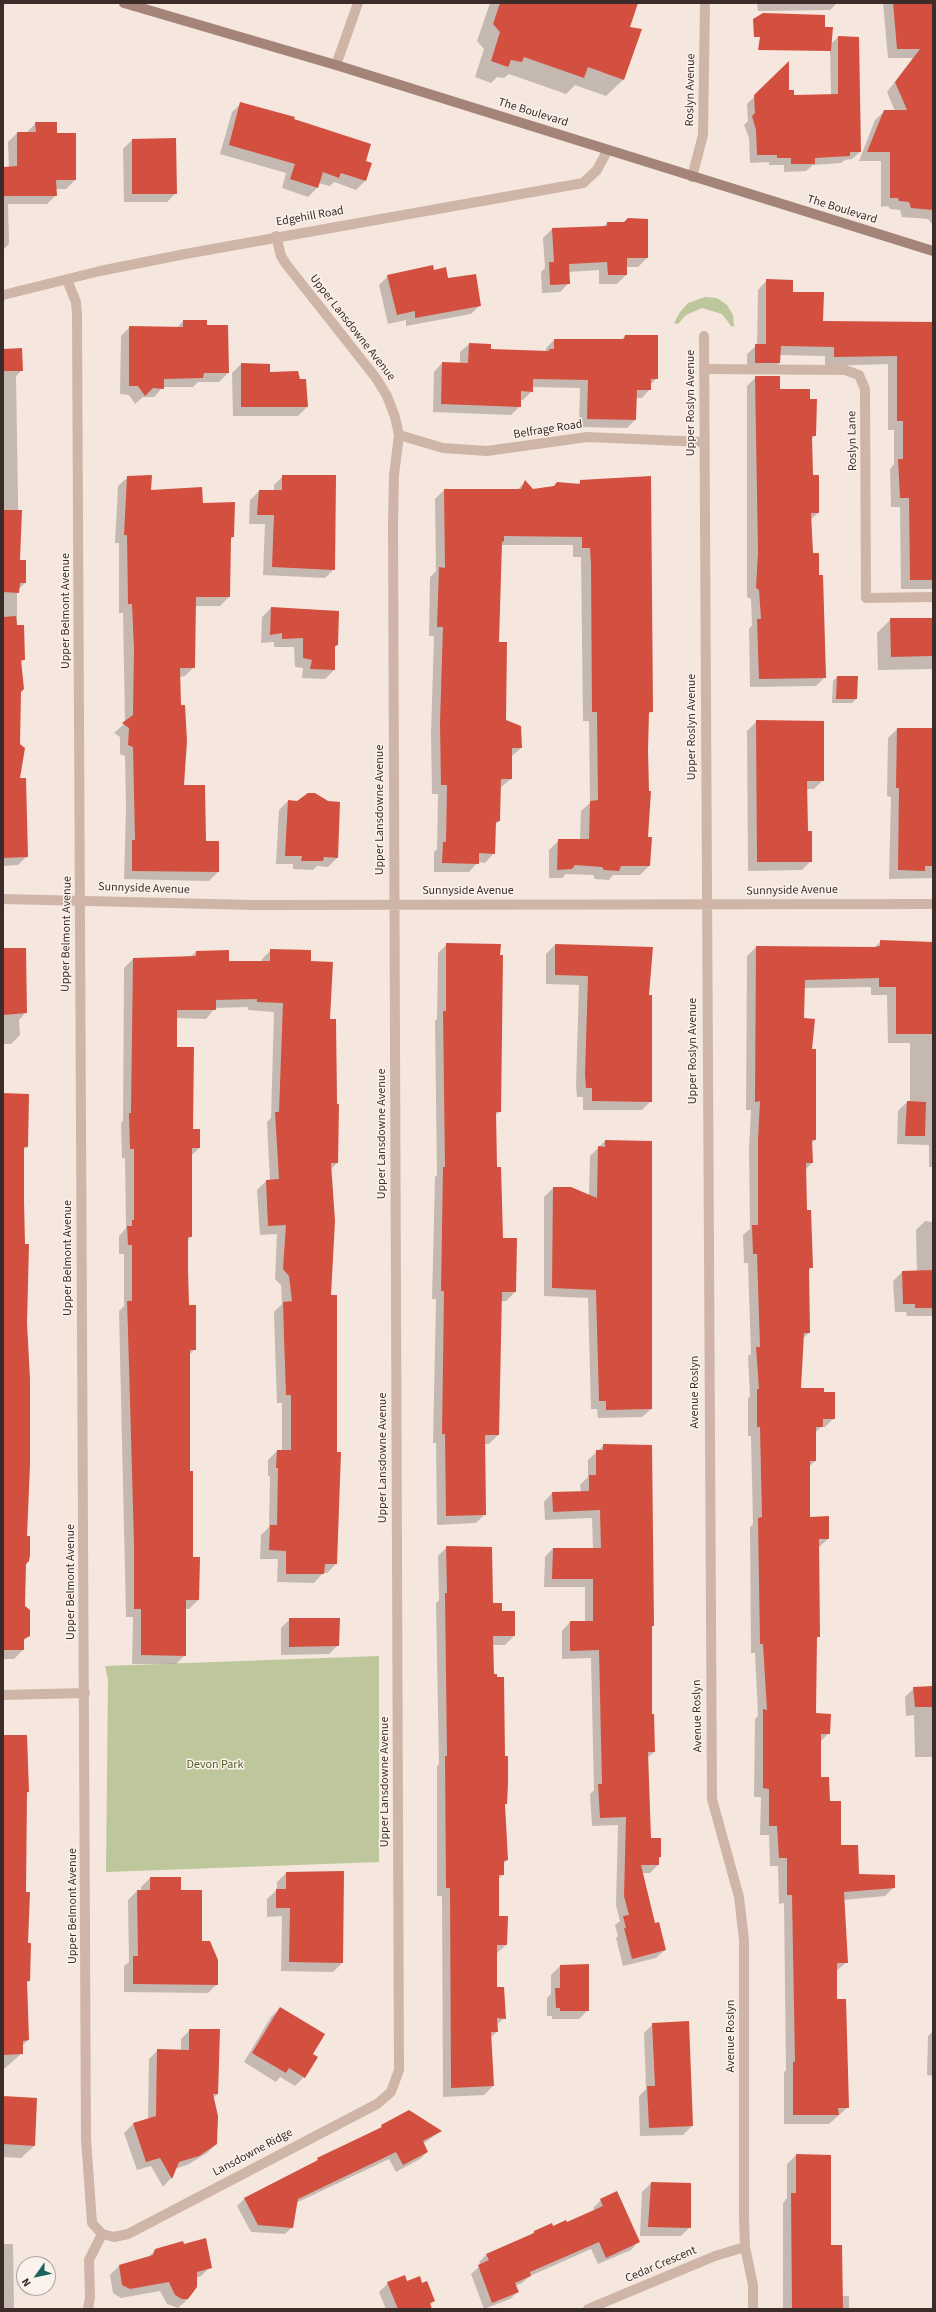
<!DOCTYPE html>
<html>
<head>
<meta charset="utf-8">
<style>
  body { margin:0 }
  #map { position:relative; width:936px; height:2312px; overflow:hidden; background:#f5e7de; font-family:"Source Sans 3",sans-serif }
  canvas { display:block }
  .frame { position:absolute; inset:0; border:4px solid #3c2c29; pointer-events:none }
  .north { position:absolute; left:16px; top:2256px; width:40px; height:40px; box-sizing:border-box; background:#fcf2ec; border:1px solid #afa39e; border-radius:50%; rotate:237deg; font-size:11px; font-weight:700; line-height:16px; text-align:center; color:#3c2c29 }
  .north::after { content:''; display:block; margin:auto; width:14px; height:18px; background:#19625d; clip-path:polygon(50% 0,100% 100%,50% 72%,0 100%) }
</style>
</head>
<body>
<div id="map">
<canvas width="936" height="2312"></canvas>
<div class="frame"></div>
<div class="north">N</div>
</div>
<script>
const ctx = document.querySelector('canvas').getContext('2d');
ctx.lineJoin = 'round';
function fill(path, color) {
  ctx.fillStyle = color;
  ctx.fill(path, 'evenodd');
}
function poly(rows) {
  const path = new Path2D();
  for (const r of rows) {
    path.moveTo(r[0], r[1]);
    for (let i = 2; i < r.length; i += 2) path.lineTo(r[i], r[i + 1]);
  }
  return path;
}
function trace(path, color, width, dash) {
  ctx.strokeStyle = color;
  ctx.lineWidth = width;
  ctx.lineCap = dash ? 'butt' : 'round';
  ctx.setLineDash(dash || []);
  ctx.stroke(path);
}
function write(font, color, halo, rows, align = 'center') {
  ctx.font = font + ' "Source Sans 3",sans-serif';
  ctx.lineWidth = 3;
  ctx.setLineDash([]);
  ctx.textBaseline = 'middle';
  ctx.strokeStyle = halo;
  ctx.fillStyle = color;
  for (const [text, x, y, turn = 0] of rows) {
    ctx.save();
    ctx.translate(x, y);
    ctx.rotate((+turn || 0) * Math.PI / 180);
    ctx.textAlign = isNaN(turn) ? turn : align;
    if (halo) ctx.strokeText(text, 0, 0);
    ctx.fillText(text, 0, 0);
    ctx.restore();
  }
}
fill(poly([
  [705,297,717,298,727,305,733,315,734,326,732,327,722,314,702,308,686,315,678,324,674,323,680,312,688,303],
  [379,1656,379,1862,106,1872,108,1680,105,1666]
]), '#bec79c');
fill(poly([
  [490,3,637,3,629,28,640,30,623,80,606,96,575,85,566,94,509,74,504,78,497,77,491,83,475,77,484,49,477,41],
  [757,3,837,3,830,10,758,11],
  [883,3,933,3,933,225,928,219,902,217,900,210,890,209,888,206,881,207,881,161,859,161,875,120,885,111,895,111,887,92,913,58,888,58],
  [838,37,858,38,860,152,852,159,845,160,841,163,813,165,806,171,784,172,784,165,769,165,769,162,750,163,749,138,744,125,748,121,747,104,788,63,788,91,793,96,831,95,830,45],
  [241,104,293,120,364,162,365,181,356,190,334,182,330,186,318,183,317,188,308,197,282,188,286,173,220,154,232,112],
  [36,123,56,134,75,180,66,189,56,189,56,195,47,204,8,204,9,244,3,250,3,168,9,168,8,142,17,133,27,132],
  [132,140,176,193,167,202,124,202,123,149],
  [607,223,647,258,638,267,626,267,626,275,617,284,599,284,599,270,568,272,569,283,560,292,542,293,541,272,545,268,543,238,552,229,603,227],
  [433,271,447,279,480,305,471,314,406,326,406,320,388,324,379,285,388,276],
  [767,280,792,293,822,322,933,322,933,589,901,589,900,507,891,507,890,469,894,464,894,430,888,430,888,364,825,366,825,356,779,355,779,363,770,372,747,371,747,354,757,345,758,290],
  [183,321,206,327,228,373,219,382,198,382,193,387,163,387,154,397,143,397,135,404,129,395,120,394,121,336,130,327,177,328],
  [625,336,657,378,650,385,650,389,642,398,636,398,635,420,627,428,579,427,580,388,532,387,532,391,523,400,520,400,520,406,511,415,433,412,434,372,442,363,460,364,460,352,469,344,490,350,546,352,546,348,554,340,621,340],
  [3,350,22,370,16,376,19,561,25,561,25,583,17,591,17,626,24,660,20,663,19,779,27,856,18,865,3,866],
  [241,364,269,365,269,373,307,407,298,416,233,416,232,373],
  [756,377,779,390,809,400,815,435,811,440,812,476,818,513,810,520,812,554,818,576,825,677,816,686,750,687,749,629,752,625,751,599,747,597,747,386],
  [283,476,334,569,325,578,263,575,265,524,249,524,250,500,259,491,274,491,274,485],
  [128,477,150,491,202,504,233,537,230,540,229,597,220,606,195,606,194,667,185,676,179,677,183,786,218,872,209,881,124,879,126,809,125,756,120,754,120,737,114,733,125,723,123,613,119,613,119,543,115,543,118,486],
  [581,481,652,711,648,715,647,838,649,866,640,875,613,875,609,880,595,879,593,875,566,874,562,878,549,878,549,850,559,840,580,840,581,811,590,803,589,721,583,721,581,557,573,557,573,545,501,545,498,643,505,721,521,748,511,757,511,779,500,788,499,821,495,825,494,853,485,863,478,862,469,872,434,872,434,852,437,849,438,794,432,794,431,733,434,636,429,636,430,577,436,571,435,499,444,490,517,490,525,482,533,490,577,485],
  [271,608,337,645,334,648,334,670,325,679,302,678,303,668,295,667,294,647,274,647,274,642,261,643,262,617],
  [891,619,933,619,933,669,878,670,877,633],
  [837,677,856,699,852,703,832,703,833,681],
  [756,722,823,780,814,789,806,789,807,832,811,861,802,870,748,871,747,731],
  [897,729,933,729,933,878,889,879,891,797,887,796,888,738],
  [288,801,337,858,328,867,317,866,313,870,293,869,293,864,276,864,279,810],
  [881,941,933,942,933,1167,929,1167,929,1145,897,1144,898,1111,907,1102,910,1103,910,1043,888,1043,887,995,871,995,871,987,804,988,803,1019,811,1050,815,1140,811,1144,812,1163,805,1170,806,1211,812,1267,808,1272,809,1333,802,1339,800,1389,834,1418,825,1427,821,1427,815,1433,815,1461,809,1467,809,1518,828,1539,818,1548,819,1636,816,1639,815,1714,829,1733,820,1742,820,1778,829,1802,840,1846,858,1875,894,1887,885,1896,844,1900,847,1962,836,1971,836,2000,848,2107,829,2124,784,2124,784,2072,786,2070,784,1903,779,1904,778,1866,770,1866,769,1835,760,1835,761,1797,754,1797,755,1719,758,1716,755,1653,751,1653,750,1527,753,1524,751,1436,748,1436,748,1398,750,1397,748,1356,751,1354,748,1263,744,1263,743,1235,750,1229,749,1149,751,1110,746,1110,747,956,756,947,874,948],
  [447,944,500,1111,495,1116,496,1168,502,1239,515,1292,506,1301,501,1301,498,1435,489,1444,484,1444,485,1514,476,1523,437,1525,436,1443,433,1443,436,1299,432,1299,435,1177,437,1175,435,1021,437,1019,438,953],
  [555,945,648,996,651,1101,642,1110,583,1110,583,1097,577,1097,576,1085,579,985,546,984,546,954],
  [3,949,26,1012,19,1020,20,1035,11,1044,3,1044],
  [271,950,310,962,329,1020,335,1020,338,1133,337,1163,331,1169,330,1296,336,1564,327,1573,323,1573,314,1583,277,1582,278,1559,260,1559,261,1535,269,1527,270,1476,268,1476,268,1460,277,1451,282,1451,282,1403,277,1403,275,1346,274,1312,282,1304,281,1285,275,1279,277,1234,260,1235,257,1190,266,1181,270,1181,267,1122,271,1118,274,1012,248,1010,248,1007,215,1008,206,1019,176,1018,176,1048,192,1130,199,1148,191,1156,191,1237,187,1241,188,1306,195,1349,189,1355,189,1472,192,1558,198,1600,189,1609,185,1609,185,1655,176,1664,132,1664,133,1617,126,1617,119,1311,124,1306,124,1254,119,1254,119,1236,126,1228,125,1158,122,1158,121,1123,123,1121,124,968,133,959,190,957,196,952,228,951,228,962,262,962,262,959],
  [3,1094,28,1095,27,1147,23,1150,24,1607,29,1636,23,1641,23,1650,14,1659,3,1659],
  [605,1141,651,1409,642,1417,598,1418,597,1409,591,1409,588,1298,544,1296,544,1197,553,1188,571,1188,589,1196,590,1156],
  [925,1221,933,1222,933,1316,907,1316,906,1312,895,1312,893,1281,902,1272,917,1272,916,1230],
  [604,1445,653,1626,651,1628,651,1715,654,1752,647,1758,650,1839,660,1857,658,1865,650,1873,642,1873,655,1924,665,1950,656,1958,623,1966,616,1938,618,1936,615,1925,620,1921,616,1905,618,1825,592,1826,590,1794,594,1790,591,1658,562,1659,562,1631,570,1622,585,1622,585,1587,544,1587,545,1557,553,1548,593,1549,592,1518,545,1520,544,1502,552,1493,581,1492,580,1485,588,1477,588,1460],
  [447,1547,492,1604,502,1612,514,1636,505,1645,492,1645,493,1675,504,1757,506,1803,504,1805,507,1860,503,1864,503,1875,498,1879,498,1917,506,1945,496,1954,496,1988,504,2018,496,2026,497,2032,490,2038,493,2086,484,2095,443,2097,442,1896,437,1896,437,1766,439,1764,436,1603,439,1600,438,1556],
  [290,1619,338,1645,329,1654,281,1655,281,1628],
  [933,1687,933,1757,915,1757,914,1715,906,1716,905,1697,914,1688],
  [3,1736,28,1792,26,1794,25,1893,29,1981,26,1983,28,2040,22,2046,22,2053,3,2070],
  [343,1872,342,1963,333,1972,281,1971,282,1916,267,1917,267,1899,277,1890,277,1882,286,1873],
  [150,1878,180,1891,217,1984,208,1993,124,1992,124,1966,129,1962,128,1900,137,1891,141,1891,141,1887],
  [560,1966,588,2010,579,2019,552,2019,552,2016,547,2016,547,1998,551,1994,551,1975],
  [280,2008,311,2054,304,2077,295,2086,280,2077,276,2082,244,2062,271,2017],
  [653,2024,692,2126,683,2135,640,2136,639,2096,646,2089,644,2033],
  [190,2030,219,2030,218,2094,213,2098,216,2144,207,2153,189,2164,175,2169,171,2178,163,2187,151,2166,137,2170,124,2133,133,2124,148,2120,149,2059,158,2050,181,2051,181,2039],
  [933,2031,933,2076,927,2075,928,2036],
  [3,2097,34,2146,21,2158,3,2157],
  [382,2126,441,2131,423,2144,427,2152,420,2159,396,2172,389,2159,296,2203,292,2227,285,2234,251,2232,237,2206,244,2199,313,2164,318,2159,376,2131],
  [796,2155,830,2246,842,2296,849,2296,849,2309,783,2309,783,2203,787,2198,787,2164],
  [651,2183,690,2227,681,2236,640,2236,642,2192],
  [601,2200,638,2242,631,2250,598,2264,591,2249,530,2276,522,2283,515,2286,518,2292,510,2299,484,2309,471,2274,481,2265,479,2262,487,2254,530,2236,534,2232,567,2223,595,2211,593,2208],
  [3,2239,3,2244,13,2244,14,2309,3,2309],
  [183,2246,210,2267,201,2276,196,2278,188,2299,178,2308,167,2304,160,2291,121,2298,113,2293,110,2275,119,2266,148,2258,155,2250],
  [406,2282,421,2284,434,2301,430,2305,431,2309,386,2309,379,2292,388,2283]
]), '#0003');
fill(poly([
  [500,3,638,3,630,27,642,29,624,80,588,67,584,78,524,57,522,62,511,60,508,67,491,61,500,32,493,24],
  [893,3,933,3,933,210,911,208,909,202,899,201,898,198,890,198,890,152,867,152,884,110,907,110,895,82,920,49,897,49],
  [763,13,825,15,825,27,833,27,831,51,758,50,760,37,754,37,753,19],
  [838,36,859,37,861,152,850,152,850,156,815,158,815,164,791,164,791,158,777,158,777,155,757,155,756,130,752,116,755,113,754,95,789,61,789,90,794,90,794,95,838,94],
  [240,102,295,117,294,119,371,144,366,161,372,163,366,181,341,173,339,178,323,172,318,188,290,179,295,164,229,145],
  [35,122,57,122,57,133,76,133,76,180,56,180,57,196,3,196,3,167,17,166,17,132,36,132],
  [176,138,177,194,132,194,132,139],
  [628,218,648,219,648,258,627,258,627,275,608,275,607,262,569,264,570,284,550,285,549,262,554,262,552,228,607,226,607,222,624,222],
  [433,265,434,270,446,267,448,278,476,274,481,306,415,318,415,311,397,315,387,275],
  [766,279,793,280,793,292,824,292,823,321,933,322,933,580,910,580,909,498,900,498,898,459,903,459,903,421,897,421,897,356,834,357,834,347,781,346,780,363,755,363,755,344,766,344],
  [183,320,207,320,207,325,228,325,229,373,204,373,203,378,164,379,164,389,153,388,145,396,138,386,129,386,129,326,183,327],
  [625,335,658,335,658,379,651,379,651,390,637,390,636,420,587,419,588,380,533,379,533,392,521,391,521,407,441,404,442,362,468,363,469,343,491,344,491,349,549,351,549,349,554,349,554,339,624,339],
  [22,348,23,371,3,371,3,349],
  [241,363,270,364,270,372,298,371,300,379,306,379,308,407,241,407],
  [755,376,780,376,780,389,810,389,810,399,817,399,816,436,812,436,813,475,819,475,819,513,811,513,813,553,819,553,819,575,823,575,826,678,759,679,757,619,761,619,759,590,756,588,758,552],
  [152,475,151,490,202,487,203,503,235,502,234,537,231,537,230,597,196,597,195,668,180,668,181,705,185,705,187,741,184,785,205,785,206,841,219,841,219,872,132,871,132,840,135,840,133,747,128,745,129,728,122,723,133,715,134,649,132,604,128,604,127,535,124,535,127,476],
  [282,475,336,475,335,570,272,567,274,515,257,515,259,490,282,490],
  [651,476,653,712,649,712,648,750,649,791,651,791,648,837,652,837,650,866,621,866,619,871,604,870,602,867,575,865,572,869,557,870,558,839,589,839,590,801,598,800,597,712,592,712,591,564,590,548,582,548,582,537,504,536,504,541,502,542,499,642,507,642,506,720,521,726,522,748,512,748,512,779,501,779,500,821,496,822,495,854,479,853,479,864,442,863,443,842,446,842,447,785,441,785,440,723,443,627,437,627,439,567,445,568,444,489,521,489,525,480,533,489,554,486,557,482,580,484,580,480],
  [3,510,22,510,20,560,26,560,26,583,20,583,19,593,3,592],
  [271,607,339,611,338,645,335,646,335,670,310,669,312,660,303,658,303,638,282,639,282,633,270,635],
  [16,616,17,625,24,625,25,660,21,660,24,689,21,692,20,744,25,748,20,778,26,778,28,857,3,858,3,617],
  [890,618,933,618,933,656,891,657],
  [837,676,858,676,857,699,836,699],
  [756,720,824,721,824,781,807,781,808,831,812,831,812,862,757,862],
  [897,728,933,728,933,866,925,866,925,871,898,870,899,788,896,788],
  [308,793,315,793,328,801,340,802,338,858,324,857,323,861,301,861,302,856,285,856,288,800,297,801],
  [880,940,933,942,933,1034,896,1034,896,987,879,987,879,978,805,980,804,1018,815,1019,812,1049,816,1049,816,1140,812,1140,813,1163,806,1163,807,1210,811,1210,813,1268,809,1268,810,1333,804,1333,801,1388,824,1388,824,1392,835,1392,835,1419,823,1419,823,1427,816,1427,816,1461,810,1461,810,1517,829,1516,829,1539,819,1539,820,1637,817,1637,816,1713,831,1714,830,1734,821,1734,821,1777,829,1777,830,1801,841,1801,841,1845,858,1845,859,1874,895,1875,895,1888,844,1892,848,1963,837,1963,837,1999,846,1999,849,2108,838,2108,839,2115,793,2115,793,2062,795,2062,792,1895,787,1895,787,1858,779,1858,777,1826,769,1826,769,1789,763,1788,763,1709,767,1710,763,1644,760,1644,758,1518,762,1517,760,1427,757,1427,757,1389,759,1389,756,1347,760,1347,757,1254,753,1254,752,1225,758,1225,758,1140,760,1101,755,1102,756,946,875,947,880,946],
  [446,943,501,944,500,955,503,955,501,1112,496,1112,497,1167,501,1167,503,1238,517,1238,516,1292,502,1292,499,1435,485,1435,486,1515,446,1516,445,1434,442,1434,444,1291,441,1291,443,1167,445,1167,443,1011,446,1011],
  [555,944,653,947,649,995,652,995,652,1102,592,1101,592,1088,586,1088,585,1075,588,976,555,975],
  [3,948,26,948,27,1013,3,1015],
  [270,949,311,950,311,961,333,962,330,1019,336,1019,337,1104,339,1104,338,1163,331,1163,335,1221,331,1295,337,1295,337,1452,341,1452,337,1564,325,1564,324,1574,286,1574,286,1551,269,1550,270,1525,277,1525,278,1468,276,1468,277,1450,291,1450,291,1395,286,1395,284,1337,283,1302,292,1301,289,1276,283,1269,286,1225,268,1226,266,1180,279,1179,275,1112,279,1112,283,1003,257,1002,257,999,216,1000,216,1010,177,1010,177,1047,194,1047,193,1129,200,1129,200,1148,192,1148,192,1237,188,1237,188,1270,189,1305,196,1305,196,1350,190,1350,190,1471,193,1471,193,1557,200,1557,199,1600,186,1600,186,1656,141,1655,141,1609,134,1609,134,1543,128,1331,127,1301,132,1301,132,1245,128,1245,127,1226,132,1226,132,1220,134,1220,134,1149,130,1149,129,1113,131,1113,133,958,196,956,196,951,229,950,229,961,270,961],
  [3,1093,29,1094,28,1147,24,1147,24,1201,25,1244,29,1244,27,1323,30,1379,30,1465,27,1536,30,1536,30,1555,29,1561,26,1564,25,1606,30,1610,30,1636,24,1639,24,1650,3,1650],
  [907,1101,926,1102,925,1136,905,1136],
  [605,1140,652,1141,652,1409,606,1410,606,1401,599,1401,596,1290,552,1288,553,1187,571,1187,597,1198,598,1146,605,1147],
  [933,1270,933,1308,915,1308,915,1304,903,1304,902,1271],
  [603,1444,652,1445,654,1626,652,1626,652,1714,654,1714,655,1752,648,1752,651,1838,661,1838,661,1857,659,1857,659,1865,641,1865,655,1923,659,1922,666,1950,632,1959,624,1928,626,1928,623,1916,629,1915,624,1896,626,1817,600,1818,598,1784,602,1784,599,1650,570,1651,570,1621,593,1621,593,1579,552,1579,553,1548,601,1548,600,1510,553,1512,552,1492,589,1491,589,1475,596,1475,596,1450,603,1450],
  [446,1546,492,1547,493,1603,502,1603,502,1611,515,1611,515,1636,493,1636,494,1674,497,1674,497,1677,504,1677,505,1756,508,1756,508,1783,507,1804,505,1804,508,1860,504,1861,504,1875,499,1875,499,1916,508,1916,507,1945,497,1945,497,1987,504,1987,506,2019,497,2018,498,2032,491,2032,494,2086,451,2088,450,1888,446,1888,445,1756,447,1756,445,1593,447,1593],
  [289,1618,340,1618,339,1646,289,1647],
  [933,1686,933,1707,915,1707,913,1687],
  [3,1735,27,1735,29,1792,27,1792,26,1892,30,1892,28,1943,31,1943,30,1981,27,1981,29,2040,23,2041,23,2054,3,2055],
  [344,1871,343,1963,289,1962,290,1908,276,1908,276,1889,286,1889,286,1872],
  [150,1877,181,1877,181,1890,202,1890,202,1941,210,1941,218,1960,218,1985,133,1984,133,1956,138,1956,137,1890,150,1890],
  [589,1964,589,2011,560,2011,560,2008,556,2008,555,1988,560,1988,560,1965],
  [280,2007,325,2034,313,2054,318,2057,305,2078,289,2068,286,2073,252,2053],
  [689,2021,693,2126,649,2128,647,2086,655,2086,652,2023],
  [189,2029,220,2029,218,2094,213,2094,218,2116,217,2144,199,2156,179,2162,172,2179,160,2158,146,2162,133,2123,156,2116,157,2049,189,2050],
  [3,2096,37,2098,35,2146,3,2144],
  [409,2110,442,2131,423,2141,428,2152,403,2165,396,2152,298,2199,293,2228,258,2225,244,2198,318,2160,317,2158,382,2127,381,2125],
  [796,2154,831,2155,831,2245,842,2245,843,2309,792,2309,791,2193,796,2193],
  [651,2182,691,2183,691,2228,648,2227],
  [617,2191,640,2242,606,2258,599,2242,530,2272,531,2276,515,2283,519,2292,492,2303,478,2265,489,2260,486,2254,534,2233,534,2231,552,2223,553,2226,566,2220,567,2222,603,2206,600,2199],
  [206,2238,212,2268,197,2272,197,2287,188,2299,182,2299,175,2295,169,2282,130,2289,122,2285,119,2265,153,2255,155,2249,183,2241,184,2244],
  [405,2275,407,2281,420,2276,422,2283,427,2281,435,2301,430,2303,432,2309,398,2309,387,2282]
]), '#d34f3f');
trace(poly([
  [704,369,845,370,859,375,865,389,866,598,933,597],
  [88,2309,90,2297,89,2260,102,2234]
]), '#cfb5a8', 10);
trace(poly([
  [336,65,358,3],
  [692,177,703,135,705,3],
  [67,280,76,302,77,315,86,2139,92,2223,102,2234,114,2237,128,2234,377,2104,391,2092,399,2070,393,524,394,475,399,435,395,417,387,396,376,378,286,264,281,256,276,236],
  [3,295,100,271,185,254,583,183,597,170,607,151],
  [704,336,712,1799,739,1897,744,1940,744,2219,745,2247,753,2285,753,2309],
  [399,435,443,448,487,451,587,437,704,442],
  [3,899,253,905,933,904],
  [3,1695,85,1693],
  [588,2309,715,2256,745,2247]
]), '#cfb5a8', 10);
trace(poly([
  [124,3,336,65,933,251]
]), '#a48379', 10);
write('12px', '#3c2c29', '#fcf2ec', [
  ["Roslyn Avenue",691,90,-89],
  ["The Boulevard",533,113,17],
  ["The Boulevard",842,210,17],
  ["Edgehill Road",310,217,-10],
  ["Upper Lansdowne Avenue",352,328,52],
  ["Upper Roslyn Avenue",691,403,-90],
  ["Belfrage Road",548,430,-9],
  ["Roslyn Lane",853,441,-91],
  ["Upper Belmont Avenue",66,611,-90],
  ["Upper Roslyn Avenue",692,727,-90],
  ["Upper Lansdowne Avenue",380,810,-90],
  ["Sunnyside Avenue",144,889,2],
  ["Sunnyside Avenue",468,891],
  ["Sunnyside Avenue",792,891,-1],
  ["Upper Belmont Avenue",67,934,-89],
  ["Upper Roslyn Avenue",693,1051,-90],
  ["Upper Lansdowne Avenue",382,1134,-90],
  ["Upper Belmont Avenue",68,1258,-90],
  ["Avenue Roslyn",695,1392,-90],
  ["Upper Lansdowne Avenue",383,1458,-90],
  ["Upper Belmont Avenue",71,1582,-90],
  ["Avenue Roslyn",698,1716,-91],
  ["Upper Lansdowne Avenue",385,1782,-90],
  ["Upper Belmont Avenue",73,1906,-90],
  ["Avenue Roslyn",731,2036,-90],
  ["Lansdowne Ridge",253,2153,-28],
  ["Cedar Crescent",661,2265,-23]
]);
write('12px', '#515d2a', '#fcf2ec', [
  ["Devon Park",215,1765]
]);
</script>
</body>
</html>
